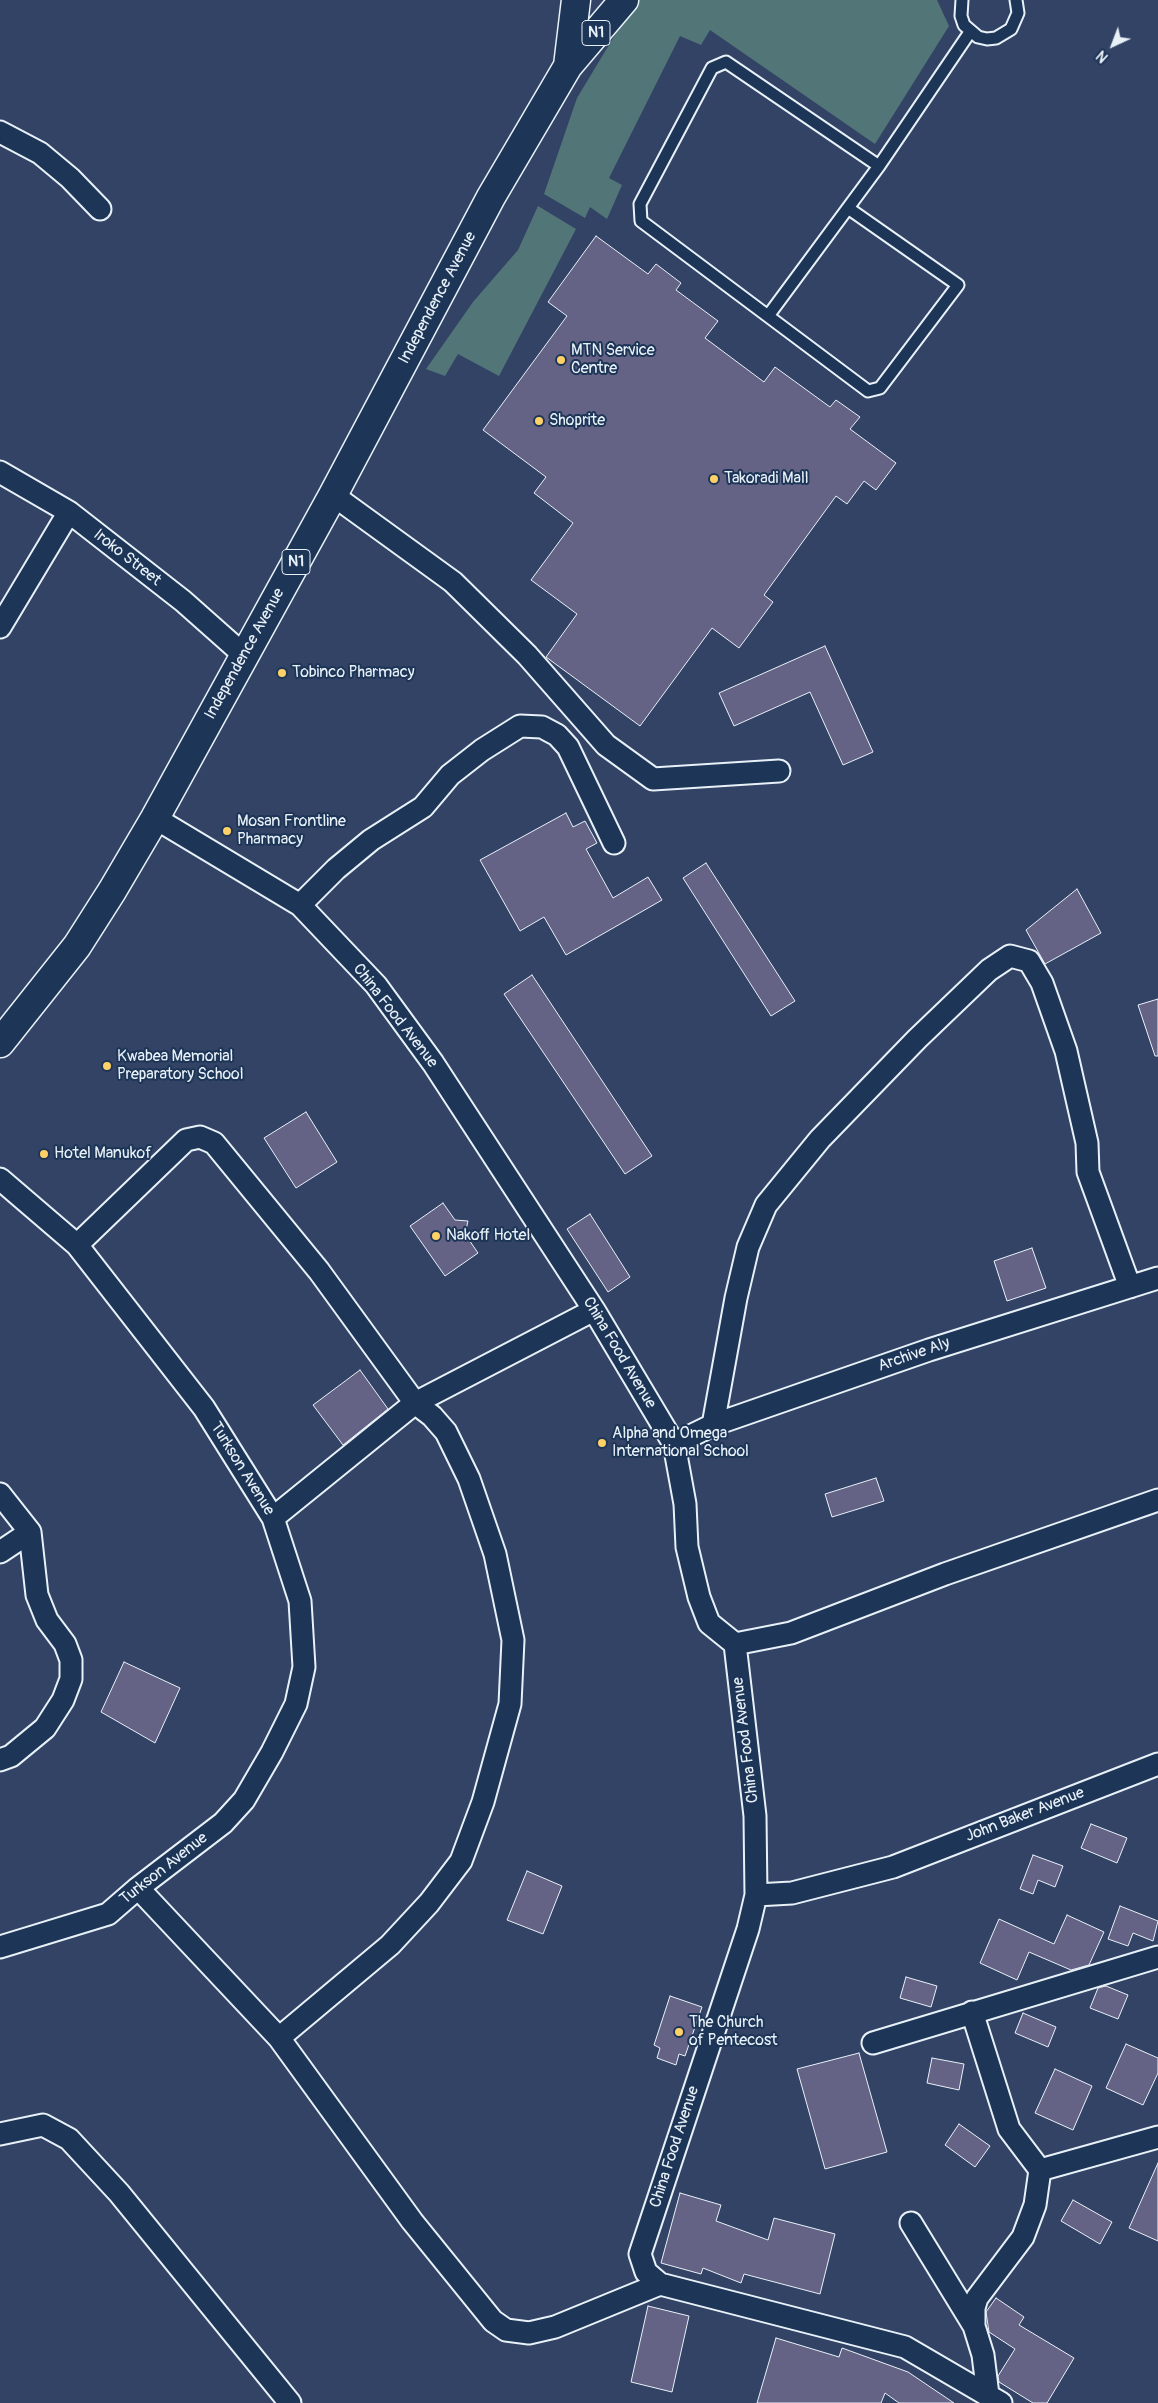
<!DOCTYPE html>
<html>
<head>
<meta charset="utf-8">
<style>
  body { margin:0 }
  #map { position:relative; width:1158px; height:2403px; overflow:hidden; background:#324365; font-family:Pangolin,sans-serif }
  canvas { display:block }
  .north { position:absolute; left:1088px; top:20px; width:50px; height:50px; -webkit-text-stroke:4px #1d3557; paint-order:stroke; rotate:223deg; font-size:14px; font-weight:700; line-height:20px; text-align:center; color:#e8f1f8 }
  .north::after { content:''; display:block; margin:auto; width:18px; height:22px; background:#e8f1f8; clip-path:polygon(50% 0,100% 100%,50% 72%,0 100%) }
</style>
</head>
<body>
<div id="map">
<canvas width="1158" height="2403"></canvas>
<div class="north">N</div>
</div>
<script>
const ctx = document.querySelector('canvas').getContext('2d');
ctx.lineJoin = 'round';
function fill(path, color) {
  ctx.fillStyle = color;
  ctx.fill(path, 'evenodd');
}
function poly(rows) {
  const path = new Path2D();
  for (const r of rows) {
    path.moveTo(r[0], r[1]);
    for (let i = 2; i < r.length; i += 2) path.lineTo(r[i], r[i + 1]);
  }
  return path;
}
function trace(path, color, width, dash) {
  ctx.strokeStyle = color;
  ctx.lineWidth = width;
  ctx.lineCap = dash ? 'butt' : 'round';
  ctx.setLineDash(dash || []);
  ctx.stroke(path);
}
function write(font, color, halo, rows, align = 'center') {
  ctx.font = font + ' Pangolin,sans-serif';
  ctx.lineWidth = 4;
  ctx.setLineDash([]);
  ctx.textBaseline = 'middle';
  ctx.strokeStyle = halo;
  ctx.fillStyle = color;
  for (const [text, x, y, turn = 0] of rows) {
    ctx.save();
    ctx.translate(x, y);
    ctx.rotate((+turn || 0) * Math.PI / 180);
    ctx.textAlign = isNaN(turn) ? turn : align;
    if (halo) ctx.strokeText(text, 0, 0);
    ctx.fillText(text, 0, 0);
    ctx.restore();
  }
}
fill(poly([
  [636,0,937,0,949,26,875,144,710,30,701,45,680,36,609,178,622,185,607,219,590,207,585,218,544,194,577,98],
  [538,206,576,229,499,376,458,354,445,376,426,369,473,302,518,250]
]), '#527678');
const building = poly([
  [596,236,648,274,656,264,681,283,676,290,718,321,705,338,764,382,775,367,830,407,836,400,860,417,850,429,896,463,876,490,864,481,847,504,836,496,764,595,773,602,739,648,712,628,640,726,546,657,577,614,531,580,573,523,534,493,546,477,483,430,567,316,548,302,596,236],
  [825,646,873,752,843,765,810,692,734,726,719,693,825,646],
  [566,813,573,827,585,821,597,843,586,849,613,898,648,877,662,900,566,955,544,917,520,931,480,860,566,813],
  [706,863,795,1001,771,1016,683,878,706,863],
  [1077,889,1101,933,1045,964,1026,930,1077,889],
  [532,975,652,1156,625,1174,504,994,532,975],
  [1158,999,1158,1056,1155,1056,1138,1005,1158,999],
  [306,1112,337,1162,296,1188,264,1138,306,1112],
  [443,1203,455,1220,468,1221,465,1234,478,1253,445,1276,410,1226,443,1203],
  [590,1214,630,1277,608,1292,567,1229,590,1214],
  [1032,1248,1046,1288,1007,1301,994,1261,1032,1248],
  [360,1370,388,1409,343,1445,313,1405,360,1370],
  [876,1478,884,1501,832,1517,825,1494,876,1478],
  [124,1662,180,1688,155,1743,101,1712,124,1662],
  [1091,1824,1127,1838,1117,1863,1081,1848,1091,1824],
  [1033,1855,1063,1866,1055,1887,1038,1880,1033,1894,1020,1889,1033,1855],
  [527,1871,562,1886,543,1934,507,1920,527,1871],
  [1120,1906,1158,1921,1153,1941,1133,1933,1128,1946,1108,1939,1120,1906],
  [1067,1915,1104,1932,1089,1965,1071,1970,1029,1952,1017,1980,980,1963,999,1919,1054,1944,1067,1915],
  [906,1977,937,1986,931,2007,900,1998,906,1977],
  [1106,1986,1128,1995,1118,2019,1090,2008,1098,1988,1106,1986],
  [670,1996,702,2007,685,2056,679,2054,676,2065,657,2058,660,2048,654,2045,670,1996],
  [1023,2013,1056,2027,1048,2047,1015,2033,1023,2013],
  [1126,2044,1158,2058,1158,2073,1143,2105,1106,2088,1126,2044],
  [859,2053,887,2152,825,2169,797,2069,859,2053],
  [932,2058,964,2064,959,2090,927,2083,932,2058],
  [1055,2069,1092,2086,1073,2130,1035,2113,1055,2069],
  [959,2124,990,2146,975,2167,945,2145,959,2124],
  [1158,2163,1158,2241,1129,2228,1158,2163],
  [680,2193,721,2205,716,2221,768,2240,774,2218,835,2234,820,2294,744,2274,741,2283,703,2268,701,2274,661,2263,680,2193],
  [1073,2200,1112,2222,1100,2244,1061,2221,1073,2200],
  [996,2298,1024,2317,1019,2325,1074,2358,1047,2403,1033,2403,999,2382,998,2376,1015,2349,989,2332,986,2312,996,2298],
  [648,2306,689,2316,672,2392,631,2382,648,2306],
  [776,2338,839,2357,842,2348,908,2372,954,2403,899,2403,885,2393,881,2403,757,2403,776,2338]
]);
fill(building, '#646385');
trace(building, '#e8f1f8', 1);
const lane = poly([
  [962,0,961,16,964,25,978,37,987,39,996,38,1011,29,1018,13,1016,0],
  [848,208,958,285,880,388,868,391,641,221,640,204,712,68,726,62,879,166],
  [768,316,879,166,970,32]
]);
const street = poly([
  [0,132,40,153,70,178,100,209],
  [0,472,69,512,183,601,245,656],
  [333,495,453,582,527,655,606,745,653,779,779,771],
  [0,627,69,512],
  [155,818,300,905,376,985,433,1063,594,1310,674,1444,685,1504,687,1547,699,1597,709,1623,735,1644,755,1816,756,1895,748,1929,640,2254,646,2272,660,2284],
  [300,905,336,869,371,840,423,807,450,775,482,750,520,726,542,727,557,735,568,747,614,843],
  [0,1179,77,1245,204,1408,273,1518,300,1601,304,1667,296,1704,272,1752,244,1800,223,1823,138,1888,108,1914,0,1947],
  [77,1245,186,1140,200,1137,214,1143,319,1271,415,1403,432,1416,446,1432,469,1479,495,1554,513,1640,510,1704,483,1802,461,1861,429,1903,390,1945,279,2038,138,1888],
  [713,1425,736,1298,748,1247,766,1205,820,1139,917,1039,989,970,1010,956,1029,961,1042,983,1066,1051,1087,1143,1088,1172,1130,1287],
  [674,1444,713,1425,929,1350,1158,1278],
  [0,1494,30,1532,37,1595,47,1620,65,1644,71,1660,71,1679,63,1700,45,1728,11,1756,0,1760],
  [273,1518,415,1403,594,1310],
  [0,1552,30,1532],
  [735,1644,791,1633,945,1574,1158,1500],
  [756,1895,792,1893,893,1867,1158,1764],
  [972,2012,1009,2129,1040,2170,1035,2205,1023,2237,977,2298,974,2308,974,2326,983,2355,988,2395],
  [279,2038,412,2221,493,2321,506,2330,529,2333,555,2327,660,2284,905,2347,1001,2403],
  [873,2043,1158,1957],
  [0,2134,43,2125,69,2139,119,2193,290,2403],
  [1040,2170,1158,2137],
  [911,2223,974,2326]
]);
const highway = poly([
  [568,66,576,0],
  [0,1043,77,946,112,891,155,818,333,495,491,197,568,66,624,0]
]);
trace(lane, '#e8f1f8', 15);
trace(street, '#e8f1f8', 25);
trace(highway, '#e8f1f8', 31);
trace(lane, '#1d3557', 11);
trace(street, '#1d3557', 21);
trace(highway, '#1d3557', 28);
for (const [x, y, r, color] of [
  [561,360,5,"#ffd166"],
  [539,421,5,"#ffd166"],
  [714,479,5,"#ffd166"],
  [282,673,5,"#ffd166"],
  [227,831,5,"#ffd166"],
  [107,1066,5,"#ffd166"],
  [44,1154,5,"#ffd166"],
  [436,1236,5,"#ffd166"],
  [602,1443,5,"#ffd166"],
  [679,2032,5,"#ffd166"]
]) {
  const dot = new Path2D();
  dot.arc(x, y, r, 0, 2 * Math.PI);
  ctx.fillStyle = color;
  ctx.fill(dot);
  trace(dot, '#1d3557', 2);
}
for (const [x, y, w] of [
  [596,33,28],
  [296,562,28]
]) {
  const box = new Path2D();
  box.roundRect(x - w / 2, y - 12.5, w, 25, 4);
  ctx.fillStyle = '#1d3557';
  ctx.fill(box);
  trace(box, '#e8f1f8', 1);
}
write('bold 15px', '#e8f1f8', null, [
  ["N1",596,33],
  ["N1",296,562]
]);
write('16px', '#e8f1f8', '#1d3557', [
  ["Independence Avenue",438,298,-62],
  ["Iroko Street",127,558,38],
  ["Independence Avenue",245,654,-61],
  ["China Food Avenue",395,1016,52],
  ["China Food Avenue",619,1353,59],
  ["Archive Aly",914,1355,-19],
  ["Turkson Avenue",242,1469,58],
  ["China Food Avenue",746,1740,-97],
  ["John Baker Avenue",1025,1815,-21],
  ["Turkson Avenue",164,1869,-38],
  ["China Food Avenue",675,2147,-72]
]);
write('16px', '#e8f1f8', '#1d3557', [
  ["MTN Service",571,351],
  ["Centre",571,369],
  ["Shoprite",549,421],
  ["Takoradi Mall",724,479],
  ["Tobinco Pharmacy",292,673],
  ["Mosan Frontline",237,822],
  ["Pharmacy",237,840],
  ["Kwabea Memorial",117,1057],
  ["Preparatory School",117,1075],
  ["Hotel Manukof",54,1154],
  ["Nakoff Hotel",446,1236],
  ["Alpha and Omega",612,1434],
  ["International School",612,1452],
  ["The Church",689,2023],
  ["of Pentecost",689,2041]
], 'left');
</script>
</body>
</html>
